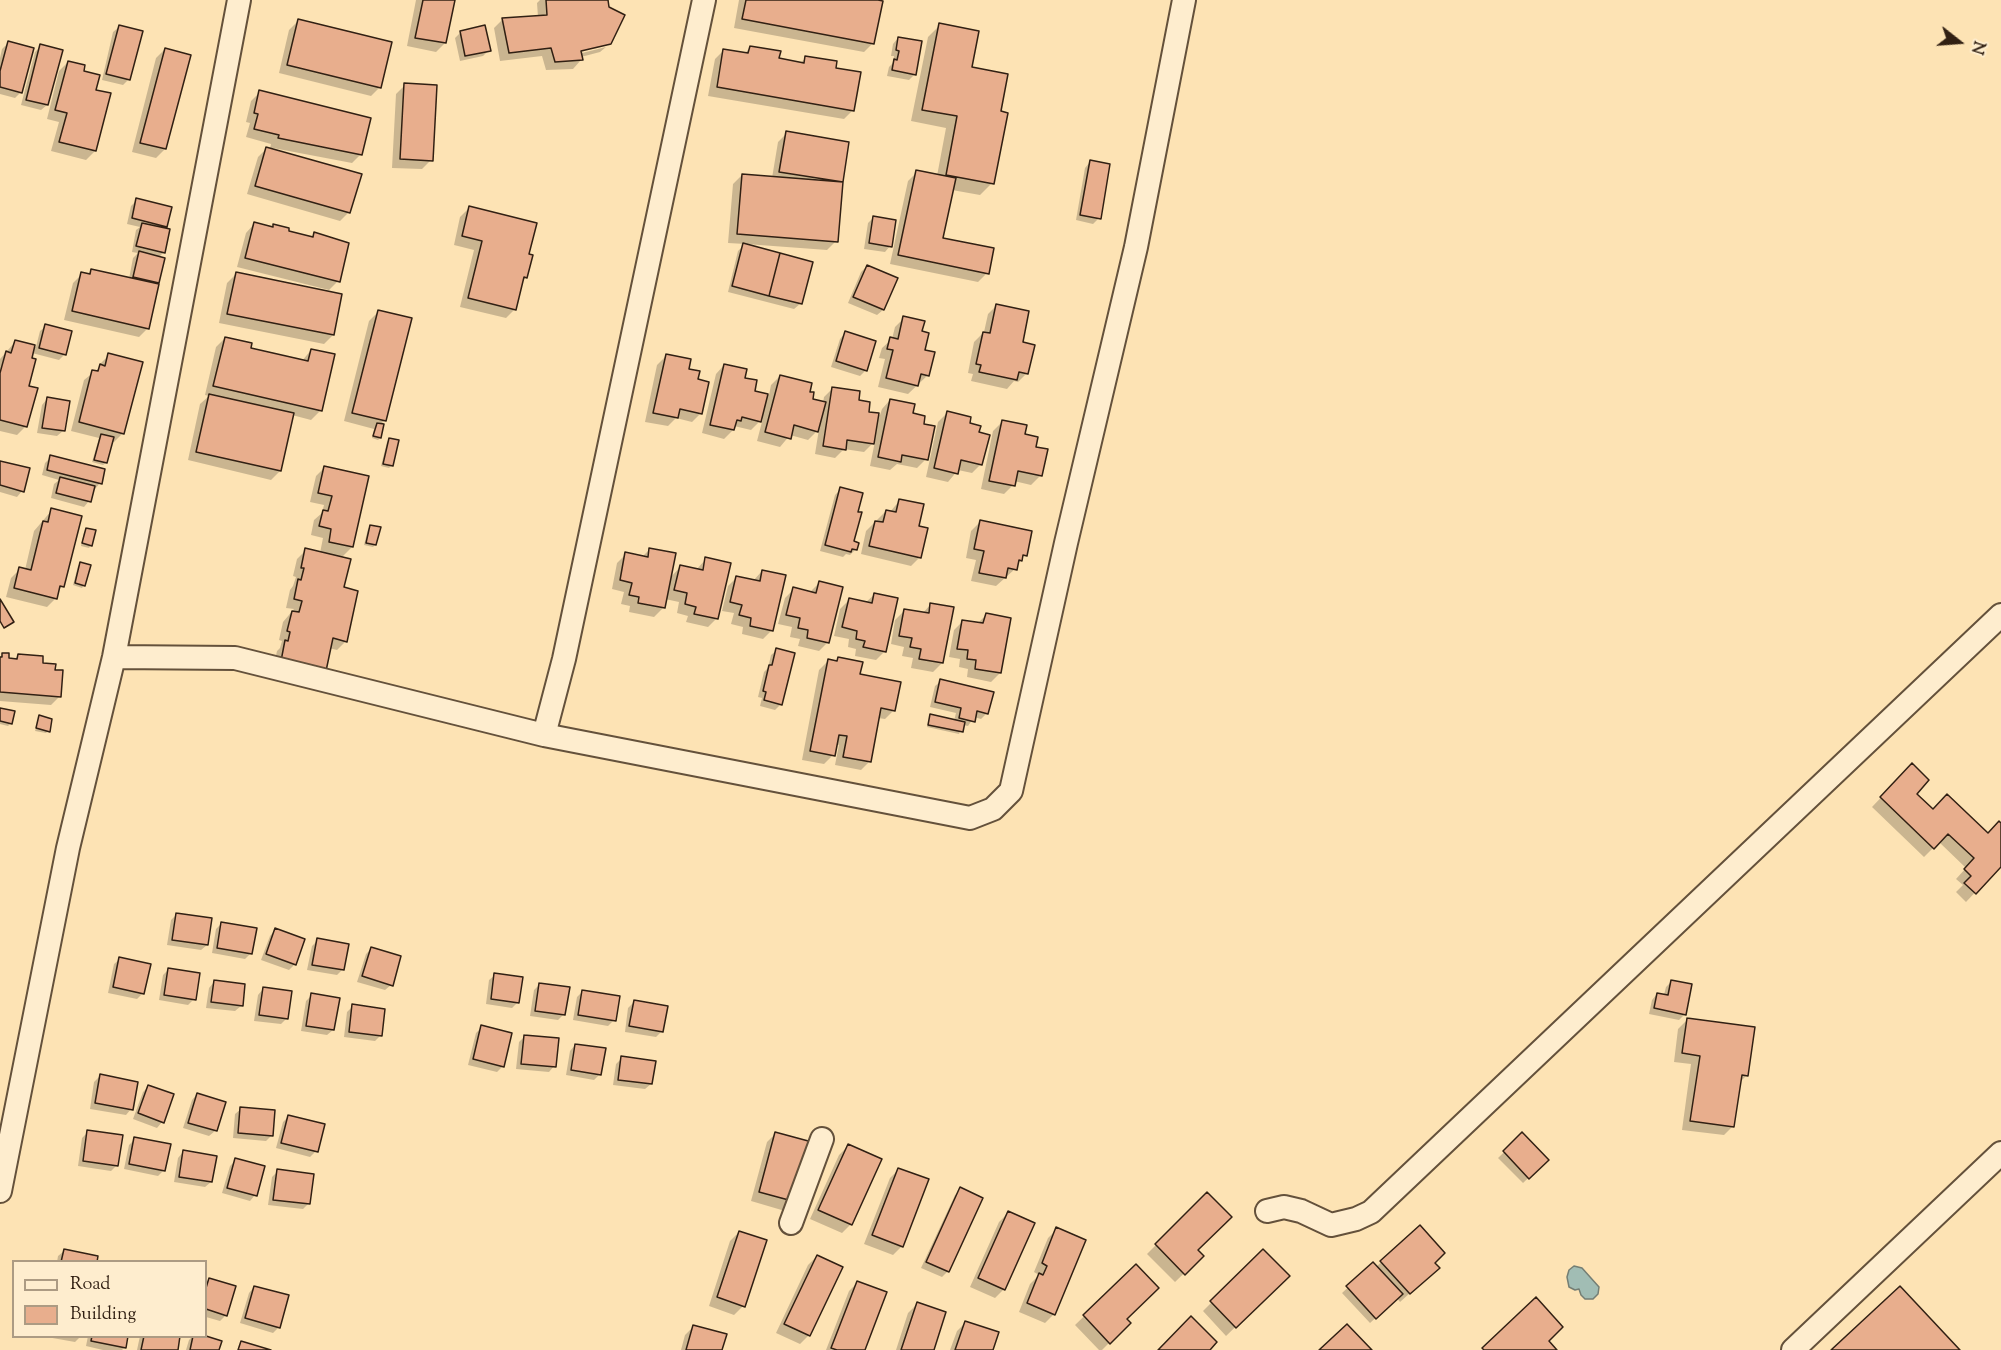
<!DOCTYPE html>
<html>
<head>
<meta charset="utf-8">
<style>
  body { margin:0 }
  #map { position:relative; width:2001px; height:1350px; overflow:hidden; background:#fde3b4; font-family:"Sorts Mill Goudy",serif }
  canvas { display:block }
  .legend { position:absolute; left:12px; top:1260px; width:195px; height:78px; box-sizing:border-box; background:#feedce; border:2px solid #ac9b83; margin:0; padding:8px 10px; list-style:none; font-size:18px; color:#312013 }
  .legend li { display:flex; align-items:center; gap:12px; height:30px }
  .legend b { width:30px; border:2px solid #ac9b83 }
  .north { position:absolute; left:1929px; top:12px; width:60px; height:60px; -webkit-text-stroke:4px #feedce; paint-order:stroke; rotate:107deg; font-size:16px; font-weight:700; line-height:24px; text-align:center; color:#312013 }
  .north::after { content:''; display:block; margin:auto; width:21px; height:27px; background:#312013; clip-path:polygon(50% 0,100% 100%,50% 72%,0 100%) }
</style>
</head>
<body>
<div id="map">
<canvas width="2001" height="1350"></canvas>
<ul class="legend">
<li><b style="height:8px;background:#feedce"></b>Road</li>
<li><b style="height:16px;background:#e8ae8d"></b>Building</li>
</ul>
<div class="north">N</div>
</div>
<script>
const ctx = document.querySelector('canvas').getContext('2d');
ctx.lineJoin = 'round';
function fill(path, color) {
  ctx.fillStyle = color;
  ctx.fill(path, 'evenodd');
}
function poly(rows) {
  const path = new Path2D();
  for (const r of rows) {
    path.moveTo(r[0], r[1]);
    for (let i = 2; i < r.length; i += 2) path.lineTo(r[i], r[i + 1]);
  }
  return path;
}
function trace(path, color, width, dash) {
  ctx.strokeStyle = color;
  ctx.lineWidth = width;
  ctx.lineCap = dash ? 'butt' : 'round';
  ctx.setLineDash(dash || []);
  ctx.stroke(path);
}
const water = poly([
  [1574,1266,1582,1268,1599,1287,1598,1294,1593,1299,1585,1299,1581,1295,1579,1289,1575,1290,1569,1287,1567,1277,1569,1270,1574,1266]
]);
fill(water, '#a1bdb4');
trace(water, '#747e74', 1.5);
fill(poly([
  [416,0,453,0,445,43,436,52,407,46],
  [540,0,607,0,609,43,606,46,606,43,574,52,574,55,606,47,600,52,581,57,581,60,573,69,546,70,542,56,500,61,494,28,503,19,538,17,537,3],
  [739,0,870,0,873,43,864,52,734,28],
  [298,21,380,87,371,96,279,73,289,30],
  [940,25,970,68,992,183,980,195,952,190,941,239,987,273,978,282,890,264,908,181,917,172,937,176,946,128,911,121,928,37],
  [119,27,129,79,123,85,102,80,113,32],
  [461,32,489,50,483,56,460,61,455,38],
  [898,38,915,74,909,80,887,76,889,67,893,63,894,56,891,56,893,44],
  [8,43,21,92,15,98,0,94,0,58,2,49],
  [41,46,47,105,41,110,21,105,35,52],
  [750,48,777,59,800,63,806,58,834,69,853,110,844,119,708,96,715,59,724,50,744,54],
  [165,49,165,149,156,158,132,152,156,58],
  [68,62,82,72,95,91,95,151,86,160,51,151,59,122,47,119,59,71],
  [405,85,431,160,422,169,392,168,396,94],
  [260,92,361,154,352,163,273,148,273,150,349,212,340,221,247,194,258,157,267,148,270,149,271,144,246,137,250,123,246,122,251,101],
  [787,133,841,182,836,241,827,250,746,244,811,263,800,304,794,309,728,292,738,251,745,244,728,243,733,184,742,175,772,178,778,142],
  [1090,162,1099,218,1093,224,1076,220,1085,168],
  [137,200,166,226,163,229,164,252,158,258,163,259,155,285,148,328,139,337,64,320,73,283,82,274,87,275,92,270,129,279,133,258,138,253,132,252,136,230,140,227,127,224,131,206],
  [469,208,526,277,521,282,515,309,506,318,460,307,474,250,454,245,460,217],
  [874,217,890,246,885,252,864,249,868,223],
  [254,224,271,228,274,225,287,233,310,238,314,234,338,281,329,290,237,267,246,233],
  [867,266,896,279,883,310,877,315,848,303,861,272],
  [236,274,333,335,324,344,219,323,227,283],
  [997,305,1021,343,1027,373,1018,382,1014,381,1007,389,971,381,973,374,968,373,974,342,984,332,988,314],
  [378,312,385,420,380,425,380,438,378,440,372,438,374,429,344,421,369,321],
  [904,318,921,332,928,375,908,394,878,387,885,359,879,358,882,348,892,339,895,327],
  [46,326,65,354,59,360,32,353,27,387,26,426,17,435,0,431,0,359,15,342,36,347,40,331],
  [845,333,866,370,860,376,831,367,840,339],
  [225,338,249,349,302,361,311,350,333,355,320,411,311,420,292,415,280,471,271,480,188,460,200,404,209,396,205,395,216,347],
  [109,355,123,433,114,442,111,441,106,463,103,465,92,462,99,438,71,431,84,380,99,368,100,364],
  [666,356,687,370,697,381,701,413,692,422,676,418,668,426,645,422,657,365],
  [724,365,743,379,753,392,769,395,771,385,780,376,808,393,811,400,823,403,824,397,833,388,857,402,867,413,880,415,882,409,890,400,911,414,926,459,917,468,897,464,890,470,870,466,875,441,864,452,844,449,835,458,815,454,819,429,808,440,790,435,780,447,757,441,763,418,751,430,734,426,733,430,724,439,702,433,716,374],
  [47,399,63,431,57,436,37,433,42,405],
  [947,413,968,424,977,434,981,464,972,473,958,470,948,482,926,477,938,422],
  [1002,422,1023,435,1034,448,1040,476,1031,485,1014,481,1013,485,1004,494,981,489,993,431],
  [389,440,392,465,389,468,381,466,387,442],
  [51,457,100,483,95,489,93,489,89,501,84,507,51,498,54,484,59,480,42,475,45,463],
  [0,462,22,491,17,497,0,492],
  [325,467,352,547,341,558,346,641,337,650,329,648,273,669,277,651,280,648,282,641,279,640,283,622,294,609,286,608,290,590,293,586,296,577,293,576,297,559,306,550,320,553,323,538,311,535,314,520,322,513,324,505,310,502,316,476],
  [841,489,852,542,856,549,850,555,846,554,843,557,820,551,835,495],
  [900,500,917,527,920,557,911,566,861,554,866,531,886,511,890,512],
  [52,510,63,586,57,591,56,598,47,607,6,597,11,578,20,569,25,570,34,531],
  [980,522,1025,555,1016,564,1015,569,996,586,971,581,976,560,966,558,971,531],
  [371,526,375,545,373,547,364,545,368,529],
  [87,529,91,545,89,548,81,546,84,532],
  [650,549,670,578,681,566,696,570,706,559,717,618,708,627,686,622,688,616,677,613,679,602,665,599,663,608,654,617,629,612,630,606,621,604,624,592,612,589,617,563,626,554,642,557],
  [81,563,84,585,82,588,73,585,78,566],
  [762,571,772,630,763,639,742,634,743,627,731,624,734,613,722,611,728,586,737,577,753,581],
  [819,583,828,642,819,651,798,646,800,639,790,637,792,627,778,624,785,598,794,589,810,592],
  [875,594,885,651,876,660,855,656,856,649,848,647,849,639,834,636,840,609,849,600,865,603],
  [931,604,942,663,933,672,911,668,913,658,902,656,904,647,891,644,895,620,904,611,922,614],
  [986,615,1000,673,991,682,967,677,968,669,959,667,960,659,949,657,954,630,963,621,977,624],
  [777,650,781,704,775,710,760,706,762,698,758,697,764,672,768,668,771,655],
  [2,655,7,659,14,660,18,656,41,664,60,696,51,705,0,701,0,657],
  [839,659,858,675,894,710,885,719,878,718,870,761,861,770,835,765,839,745,835,744,833,755,824,764,802,760,819,670,828,661,835,662],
  [941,681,987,713,981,719,974,717,968,726,963,725,959,734,927,727,931,716,954,721,956,713,930,707,935,686],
  [0,709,11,723,8,726,0,724],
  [40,717,48,731,46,733,35,731],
  [1912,765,1915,794,1933,811,1988,835,2001,825,2001,865,1966,902,1956,892,1963,885,1956,879,1966,868,1939,842,1924,857,1872,807],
  [177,914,207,945,201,950,167,945,171,920],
  [222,923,251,953,245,959,212,953,216,929],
  [275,930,295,964,289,970,261,960,270,936],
  [318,940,342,970,337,975,307,970,312,946],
  [371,949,391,985,385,990,357,982,366,954],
  [120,959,143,993,137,999,108,993,114,964],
  [168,970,194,999,188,1005,159,1000,163,975],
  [495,975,518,1002,512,1008,486,1004,489,980],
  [214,982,241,1006,235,1011,206,1008,209,988],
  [1671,982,1685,1014,1679,1020,1649,1014,1652,1000,1657,994,1664,995,1666,987],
  [540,984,564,1014,558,1020,530,1016,534,990],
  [263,989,287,1018,281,1024,254,1021,258,995],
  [583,991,614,1020,608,1026,573,1020,577,997],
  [312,995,333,1030,327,1035,301,1031,306,1001],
  [634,1002,662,1031,656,1037,625,1032,628,1008],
  [353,1006,381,1035,375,1041,344,1037,347,1012],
  [1687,1020,1747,1075,1739,1083,1733,1126,1724,1135,1682,1130,1691,1064,1674,1062,1678,1029],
  [482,1027,503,1066,497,1072,468,1065,476,1033],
  [525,1036,554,1066,549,1072,516,1069,519,1042],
  [575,1045,600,1074,594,1080,566,1075,570,1051],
  [622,1058,651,1084,645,1089,613,1085,616,1064],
  [100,1076,131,1109,126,1115,90,1109,94,1082],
  [149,1086,162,1122,157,1128,133,1119,143,1092],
  [197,1094,224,1102,215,1131,209,1136,183,1128,192,1100],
  [241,1109,272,1135,266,1141,233,1138,235,1114],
  [289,1116,316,1151,310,1157,276,1148,283,1122],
  [88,1132,117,1165,111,1171,78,1166,82,1138],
  [776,1133,810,1143,785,1211,751,1201,767,1142],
  [1522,1135,1547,1160,1523,1183,1498,1158],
  [135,1139,164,1170,158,1176,124,1169,129,1145],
  [848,1146,880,1160,851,1224,842,1233,810,1219,839,1155],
  [183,1152,211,1182,205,1187,174,1182,178,1158],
  [236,1160,255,1195,250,1201,222,1193,230,1166],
  [899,1169,902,1246,893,1255,864,1244,890,1178],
  [278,1171,309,1203,303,1209,268,1205,272,1177],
  [961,1189,948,1271,942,1277,921,1268,955,1195],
  [1207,1194,1196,1250,1202,1256,1175,1282,1147,1254],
  [1008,1213,1004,1289,995,1298,970,1287,999,1222],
  [1420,1227,1434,1263,1429,1276,1400,1302,1397,1298,1370,1323,1342,1293,1373,1264,1376,1267],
  [1057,1229,1054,1314,1045,1323,1019,1312,1030,1284,1039,1275,1034,1272,1048,1238],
  [739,1232,743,1306,734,1315,709,1306,730,1241],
  [64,1251,95,1262,57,1262,58,1256],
  [1263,1251,1288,1276,1226,1336,1203,1311],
  [817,1256,809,1335,800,1344,776,1333,808,1265],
  [1136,1266,1125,1319,1129,1323,1102,1350,1099,1350,1075,1325],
  [209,1279,226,1315,220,1321,206,1317,206,1283],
  [858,1282,863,1350,826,1350,849,1291],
  [254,1287,279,1327,273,1333,240,1323,249,1293],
  [917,1304,932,1350,896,1350,908,1313],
  [966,1322,992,1350,950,1350,957,1331],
  [694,1326,721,1350,681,1350,685,1335],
  [41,1336,81,1336,75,1342],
  [88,1336,127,1336,124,1348,122,1350,103,1350,86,1346],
  [140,1336,179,1336,176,1350,137,1350],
  [193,1336,201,1336,218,1350,186,1350,189,1340]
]), '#0003');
const building = poly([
  [423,0,455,0,446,43,415,38,423,0],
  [546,0,608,0,609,7,625,15,611,44,581,51,583,60,555,62,551,48,509,53,502,18,547,15,546,0],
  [746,0,878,0,883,1,874,44,742,19,746,0],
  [298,19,392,42,381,88,287,65,298,19],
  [939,23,979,31,972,67,1008,74,1001,111,1008,113,994,184,946,175,957,116,922,110,939,23],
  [119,25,143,31,130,80,106,74,119,25],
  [485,25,491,51,465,56,460,31,485,25],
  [898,37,922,41,916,75,892,70,894,59,897,60,899,51,896,50,898,37],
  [8,41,34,48,22,93,0,87,0,71,8,41],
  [40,44,63,50,48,105,26,100,40,44],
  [750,46,781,51,779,58,804,63,805,56,837,61,836,68,861,72,854,111,717,87,723,49,748,53,750,46],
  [165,48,191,55,166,149,140,143,165,48],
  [68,61,85,65,84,71,100,75,96,90,111,93,96,151,59,142,67,113,55,110,68,61],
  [404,83,437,85,433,161,400,159,404,83],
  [259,90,371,118,362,155,278,138,279,135,254,129,258,114,254,113,259,90],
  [786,131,849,142,843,182,779,172,786,131],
  [266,147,362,174,350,213,255,186,266,147],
  [1090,160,1110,164,1101,219,1080,215,1090,160],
  [916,170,956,178,943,238,994,248,989,274,898,255,916,170],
  [742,174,843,182,838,242,737,234,742,174],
  [136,198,172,207,167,227,132,218,136,198],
  [469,206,537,223,529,254,533,255,527,278,524,277,516,310,468,298,482,241,462,236,469,206],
  [873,216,896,220,892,247,869,243,873,216],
  [254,222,273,227,273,224,289,228,289,231,313,237,314,232,349,243,340,282,245,258,254,222],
  [142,223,170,229,165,253,136,246,142,223],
  [743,243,780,253,769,296,732,286,743,243],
  [139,251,165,258,159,283,133,277,139,251],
  [780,253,813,262,802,304,769,296,780,253],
  [867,265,898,278,884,310,853,297,867,265],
  [91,269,159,284,149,329,72,311,81,272,90,274,91,269],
  [236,272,342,294,334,335,227,314,236,272],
  [996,304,1029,311,1023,342,1035,345,1028,374,1019,372,1017,380,979,372,981,365,976,364,983,332,990,333,996,304],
  [378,310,412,318,386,421,352,413,378,310],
  [903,316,925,321,922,331,929,333,925,350,935,352,929,376,921,374,918,386,886,378,893,350,887,349,890,337,898,339,903,316],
  [45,324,72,331,66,355,39,348,45,324],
  [845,331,876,341,867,371,836,361,845,331],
  [225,337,252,343,251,348,308,361,311,349,335,354,322,411,213,386,225,337],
  [15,340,35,345,32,358,36,359,29,386,38,388,27,427,0,420,0,373,6,351,11,353,15,340],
  [108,353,143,362,124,434,79,422,92,370,98,371,100,364,105,366,108,353],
  [666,354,691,359,689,369,700,371,698,379,709,382,702,414,680,409,678,418,653,413,666,354],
  [724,364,747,369,745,378,757,380,755,391,768,394,761,422,742,417,741,421,737,420,734,430,710,425,724,364],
  [780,375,812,383,810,392,814,392,813,399,826,402,818,432,794,425,791,439,765,432,780,375],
  [832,387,860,391,859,400,870,402,869,412,879,413,874,444,847,440,846,450,823,446,832,387],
  [209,394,294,413,281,471,196,452,209,394],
  [47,397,70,401,65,431,42,428,47,397],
  [890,399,915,404,913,413,925,416,924,424,935,426,928,460,902,455,901,462,878,457,890,399],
  [947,411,971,417,970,423,981,426,979,432,990,435,982,465,961,460,958,474,934,468,947,411],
  [1002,420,1027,425,1025,434,1038,437,1036,447,1048,449,1042,476,1018,471,1015,486,989,481,1002,420],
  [377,423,384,424,381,438,373,436,377,423],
  [101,434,114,437,107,463,94,460,101,434],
  [389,438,399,440,393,466,383,464,389,438],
  [50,455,105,469,102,484,47,470,50,455],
  [0,461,30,468,24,492,0,485,0,461],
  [324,466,369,476,353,547,329,542,331,529,319,526,323,510,328,511,332,496,318,493,324,466],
  [60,477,95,486,91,502,56,493,60,477],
  [840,487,863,493,858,512,862,512,854,541,859,543,857,550,852,549,851,552,825,545,840,487],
  [899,499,924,504,919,526,928,528,921,558,869,546,875,521,883,522,886,510,896,512,899,499],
  [51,508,82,516,64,587,60,586,57,599,14,588,19,567,31,570,43,521,48,522,51,508],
  [980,520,1032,531,1027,556,1023,555,1022,561,1019,560,1017,570,1008,568,1006,578,979,573,984,551,974,549,980,520],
  [370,525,381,527,376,545,366,543,370,525],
  [86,528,96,530,92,546,82,543,86,528],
  [305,548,351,559,344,587,358,591,347,642,333,638,326,671,281,661,285,640,288,641,290,632,287,631,292,611,299,612,302,601,294,599,298,579,301,580,304,568,301,568,305,548],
  [649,548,676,553,665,608,638,603,639,597,629,595,632,583,620,580,625,552,648,557,649,548],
  [705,557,731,563,718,619,694,614,696,607,685,604,687,593,674,590,680,565,703,570,705,557],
  [80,562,91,565,85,586,75,583,80,562],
  [762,570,786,575,773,631,750,626,751,618,739,615,742,605,730,602,736,576,760,581,762,570],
  [819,581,843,587,829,643,807,638,808,630,798,628,800,618,786,615,793,587,816,593,819,581],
  [874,593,898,598,886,652,863,647,865,641,856,639,857,631,842,627,849,598,872,603,874,593],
  [0,599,14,622,4,628,0,621,0,599],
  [930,603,954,607,943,663,919,659,921,649,910,647,912,638,899,636,904,609,929,613,930,603],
  [986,613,1011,618,1001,673,975,669,976,660,967,659,968,650,957,649,962,620,983,623,986,613],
  [776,648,795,653,782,705,764,700,766,692,763,691,769,665,772,665,776,648],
  [2,653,9,653,9,658,17,659,18,654,43,656,43,663,56,664,55,670,63,670,61,697,0,692,0,657,2,657,2,653],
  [838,657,863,662,860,674,901,682,895,711,881,708,871,762,843,757,847,736,839,735,835,756,810,751,828,659,837,661,838,657],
  [940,679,994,692,988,714,977,711,975,722,959,718,961,708,935,702,940,679],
  [0,708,15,711,12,724,0,721,0,708],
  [930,714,965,722,963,732,928,725,930,714],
  [39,715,52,719,50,732,36,728,39,715],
  [1912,763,1929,780,1917,794,1933,809,1947,794,1988,833,1999,821,2001,823,2001,867,1976,894,1964,883,1971,876,1964,869,1974,858,1948,834,1934,849,1880,797,1912,763],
  [176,913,212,918,208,945,172,940,176,913],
  [221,922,257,928,252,954,217,948,221,922],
  [275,928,305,939,296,965,266,954,275,928],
  [317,938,349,944,344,970,312,965,317,938],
  [371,947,401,956,393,986,362,976,371,947],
  [119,957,151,964,144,994,113,987,119,957],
  [168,968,200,973,196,1000,164,995,168,968],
  [494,973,523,977,519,1003,491,999,494,973],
  [214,980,245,984,243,1006,211,1002,214,980],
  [1671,980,1692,984,1686,1015,1654,1008,1657,993,1668,995,1671,980],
  [539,983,570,987,565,1015,535,1011,539,983],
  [263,987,292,991,288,1019,259,1015,263,987],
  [582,990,620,996,616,1021,578,1015,582,990],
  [311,993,340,998,334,1030,306,1026,311,993],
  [634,1000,668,1006,663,1032,629,1026,634,1000],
  [352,1004,385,1009,382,1036,349,1032,352,1004],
  [1687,1018,1755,1027,1748,1076,1742,1075,1734,1127,1690,1121,1700,1056,1682,1053,1687,1018],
  [481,1025,512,1033,504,1067,473,1059,481,1025],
  [524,1035,559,1038,556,1067,521,1064,524,1035],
  [575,1044,606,1048,601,1075,571,1070,575,1044],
  [621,1056,656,1061,652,1084,618,1080,621,1056],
  [100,1074,138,1082,133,1110,95,1103,100,1074],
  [148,1085,174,1094,164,1123,138,1113,148,1085],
  [197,1093,226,1102,217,1131,188,1123,197,1093],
  [240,1107,275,1110,273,1136,238,1133,240,1107],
  [288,1115,325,1124,318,1152,281,1143,288,1115],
  [87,1130,123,1135,118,1166,83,1161,87,1130],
  [775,1132,812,1142,796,1202,759,1192,775,1132],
  [1522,1132,1549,1160,1529,1179,1503,1151,1522,1132],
  [134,1137,171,1144,165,1171,129,1164,134,1137],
  [848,1144,882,1159,852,1225,818,1210,848,1144],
  [183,1150,217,1156,212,1182,179,1177,183,1150],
  [235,1158,265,1166,257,1196,227,1188,235,1158],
  [898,1168,929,1179,903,1247,872,1235,898,1168],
  [277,1169,314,1174,310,1204,273,1200,277,1169],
  [960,1187,983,1198,949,1272,926,1262,960,1187],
  [1207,1192,1232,1217,1198,1250,1204,1256,1185,1275,1155,1244,1207,1192],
  [1008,1211,1035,1223,1005,1290,978,1278,1008,1211],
  [1420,1225,1445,1253,1435,1263,1440,1268,1410,1294,1380,1261,1420,1225],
  [1056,1227,1086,1240,1055,1315,1027,1303,1039,1273,1043,1275,1047,1266,1042,1263,1056,1227],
  [739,1231,767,1240,745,1307,717,1297,739,1231],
  [64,1249,98,1256,97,1262,61,1262,64,1249],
  [1263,1249,1290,1276,1236,1328,1210,1301,1263,1249],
  [817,1255,843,1267,810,1336,784,1324,817,1255],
  [1373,1262,1403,1294,1376,1319,1346,1286,1373,1262],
  [1136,1264,1159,1288,1127,1319,1131,1323,1110,1344,1083,1315,1136,1264],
  [209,1278,236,1286,227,1316,206,1309,206,1288,209,1278],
  [857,1281,887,1292,865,1350,837,1350,831,1348,857,1281],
  [254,1286,289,1295,280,1328,245,1318,254,1286],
  [1900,1286,1960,1350,1831,1350,1900,1286],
  [1536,1297,1563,1327,1549,1341,1557,1350,1484,1350,1482,1348,1536,1297],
  [917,1302,946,1312,934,1350,901,1350,917,1302],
  [1191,1316,1217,1342,1210,1350,1158,1350,1191,1316],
  [965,1321,999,1332,993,1350,955,1350,965,1321],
  [1347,1324,1372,1350,1319,1350,1347,1324],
  [693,1325,727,1334,722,1350,686,1350,693,1325],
  [92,1336,128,1336,126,1348,91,1341,92,1336],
  [144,1336,180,1336,178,1350,141,1350,144,1336],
  [193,1336,206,1336,222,1341,219,1350,190,1350,193,1336],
  [241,1341,271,1350,238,1350,241,1341]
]);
fill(building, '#e8ae8d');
trace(building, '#312013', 1.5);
const minor = poly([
  [114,657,235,658,544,735,970,818,993,809,1011,791,1066,543,1136,247,1184,0],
  [544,735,564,659,704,0],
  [0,1191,68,848,114,657,239,0],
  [1267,1211,1284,1207,1301,1211,1331,1225,1356,1219,1371,1212,2001,615],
  [791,1223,822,1139],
  [1793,1350,2001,1153]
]);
trace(minor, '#64513b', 26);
trace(minor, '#feedce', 22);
</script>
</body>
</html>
